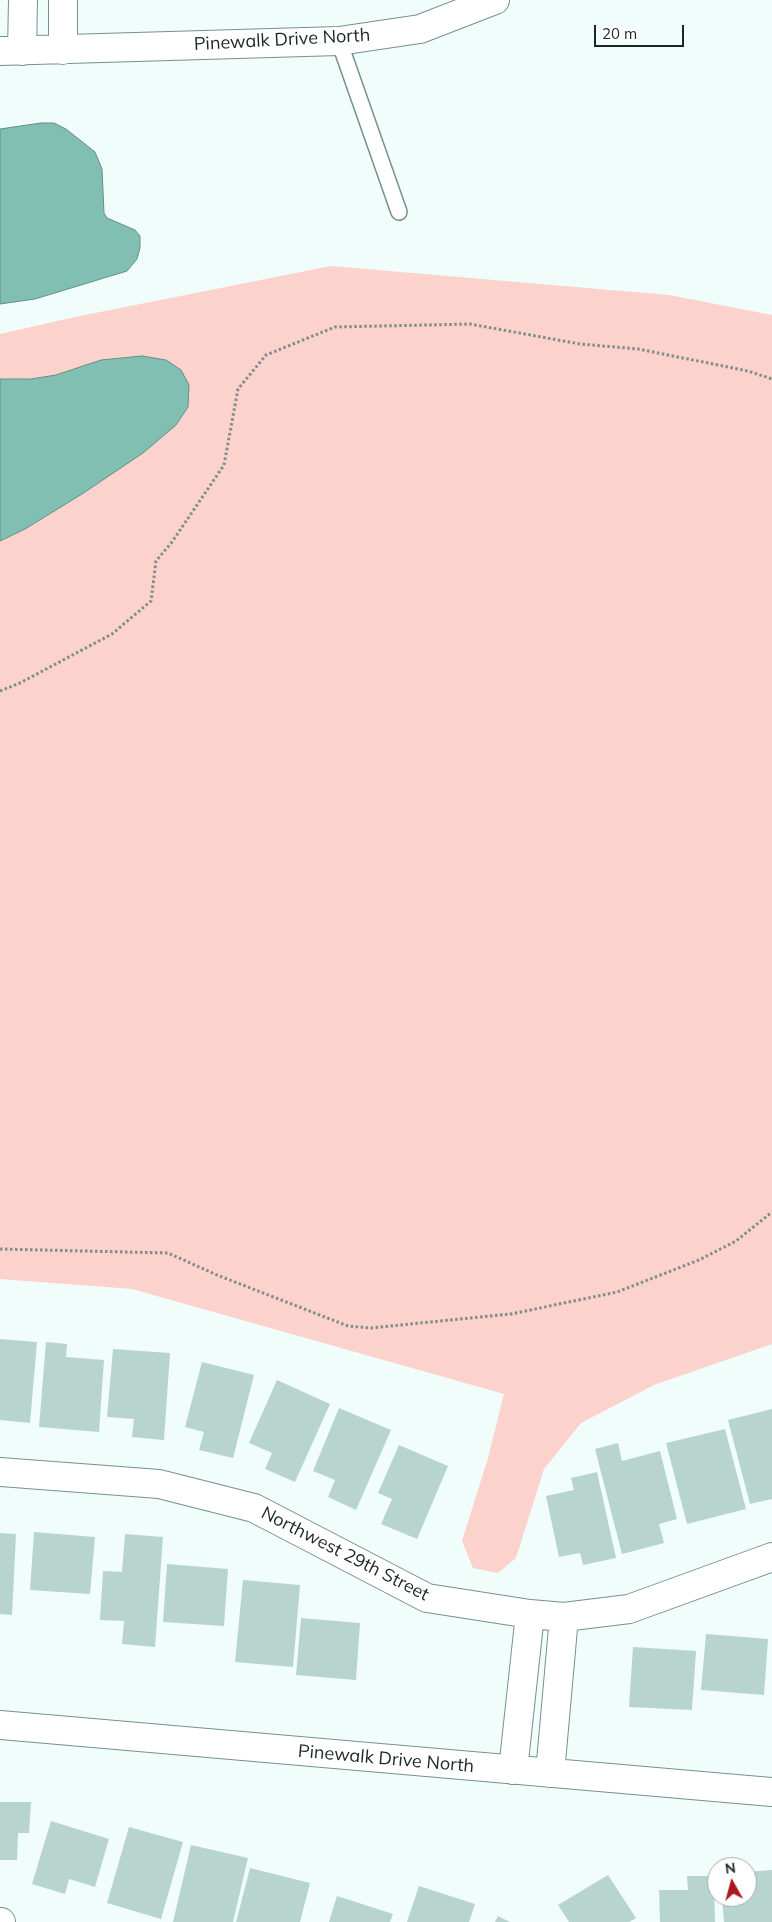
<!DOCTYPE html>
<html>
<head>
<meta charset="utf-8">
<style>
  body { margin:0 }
  #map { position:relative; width:772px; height:1922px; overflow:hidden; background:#f1fdfa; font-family:Mulish,sans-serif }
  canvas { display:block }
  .north { position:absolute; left:707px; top:1857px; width:50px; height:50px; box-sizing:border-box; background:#fff; border:1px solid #a4a9a8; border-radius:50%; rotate:353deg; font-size:14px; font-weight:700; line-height:20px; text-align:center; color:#1c2725 }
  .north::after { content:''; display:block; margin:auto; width:18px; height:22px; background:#ab181e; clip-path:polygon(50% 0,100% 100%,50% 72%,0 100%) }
  .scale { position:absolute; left:594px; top:25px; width:90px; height:22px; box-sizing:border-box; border:2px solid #1c2725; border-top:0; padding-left:6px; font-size:15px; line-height:18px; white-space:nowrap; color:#1c2725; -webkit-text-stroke:4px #fff; paint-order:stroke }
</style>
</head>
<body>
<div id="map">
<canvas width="772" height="1922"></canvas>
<div class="north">N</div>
<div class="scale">20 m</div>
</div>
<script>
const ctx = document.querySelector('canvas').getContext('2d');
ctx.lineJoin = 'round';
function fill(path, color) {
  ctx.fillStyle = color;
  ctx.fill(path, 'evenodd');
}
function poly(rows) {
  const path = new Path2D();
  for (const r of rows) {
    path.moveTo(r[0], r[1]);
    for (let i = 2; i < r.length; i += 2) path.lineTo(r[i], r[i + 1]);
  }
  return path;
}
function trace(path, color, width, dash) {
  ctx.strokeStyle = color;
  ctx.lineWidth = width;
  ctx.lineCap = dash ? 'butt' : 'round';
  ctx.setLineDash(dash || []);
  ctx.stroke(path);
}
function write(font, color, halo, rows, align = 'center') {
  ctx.font = font + ' Mulish,sans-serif';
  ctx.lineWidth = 5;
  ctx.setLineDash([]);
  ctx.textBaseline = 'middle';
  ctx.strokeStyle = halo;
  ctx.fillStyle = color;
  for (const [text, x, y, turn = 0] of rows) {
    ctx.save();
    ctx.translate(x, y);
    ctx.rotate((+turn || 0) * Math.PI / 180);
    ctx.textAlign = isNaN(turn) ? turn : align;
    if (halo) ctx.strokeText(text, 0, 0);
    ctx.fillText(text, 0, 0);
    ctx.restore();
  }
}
fill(poly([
  [331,266,669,295,772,315,772,1344,654,1385,581,1423,544,1469,516,1558,498,1573,473,1568,462,1541,488,1458,504,1394,132,1289,0,1279,0,334,75,317]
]), '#fcd2cd');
const water = poly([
  [41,123,54,123,66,129,95,152,102,169,104,213,107,218,135,230,140,236,140,248,137,259,127,271,35,299,0,304,0,129,41,123],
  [142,356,166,360,181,370,189,385,188,407,176,425,143,453,82,494,25,529,0,541,0,379,31,379,56,375,101,360,142,356]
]);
fill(water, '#80bfb2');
trace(water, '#629188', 1);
fill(poly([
  [0,1339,37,1342,30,1423,0,1420],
  [46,1342,67,1344,66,1357,104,1360,99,1432,39,1427],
  [113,1349,170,1353,164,1440,132,1437,134,1419,107,1417],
  [202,1362,254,1375,233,1458,199,1450,204,1432,185,1427],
  [277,1380,330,1404,295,1482,265,1469,272,1453,249,1443],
  [339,1408,391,1430,356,1510,328,1497,335,1480,313,1471],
  [772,1409,772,1499,750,1504,728,1420],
  [725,1429,746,1509,687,1524,666,1443],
  [618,1443,622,1461,660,1451,677,1519,659,1524,664,1543,622,1554,595,1449],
  [399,1445,448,1466,417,1539,381,1524,392,1499,378,1493],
  [597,1472,616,1558,583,1565,580,1553,559,1557,546,1496,574,1490,571,1478],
  [34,1532,95,1537,90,1594,30,1590],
  [0,1533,16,1534,12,1615,0,1614],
  [125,1534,163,1537,155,1647,122,1644,124,1621,100,1620,103,1571,122,1572],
  [167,1564,228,1569,224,1626,163,1622],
  [243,1580,300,1585,293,1667,235,1662],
  [301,1618,360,1623,356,1680,296,1675],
  [706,1634,768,1639,764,1695,701,1690],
  [633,1647,696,1651,692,1710,629,1707],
  [0,1802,31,1802,29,1833,18,1833,17,1860,0,1860],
  [51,1821,109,1839,95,1887,69,1879,65,1894,32,1884],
  [129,1827,183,1842,161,1919,107,1903],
  [191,1845,248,1858,233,1922,173,1922],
  [250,1868,310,1883,300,1922,236,1922],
  [772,1870,772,1922,724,1922,722,1897,747,1897,747,1872],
  [608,1875,636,1918,629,1922,569,1922,558,1905],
  [687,1876,714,1876,715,1922,660,1922,659,1890,688,1890],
  [419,1886,475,1904,469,1922,407,1922],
  [337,1896,393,1914,390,1922,329,1922],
  [498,1916,510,1922,495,1922]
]), '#b7d5ce');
const lane = poly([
  [339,41,399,212]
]);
const street = poly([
  [63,50,63,0],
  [0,51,339,41,420,29,495,0],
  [22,51,23,0],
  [0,1472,159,1484,254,1508,427,1598,530,1614,564,1617,629,1609,772,1557],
  [0,1725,772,1792],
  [513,1770,530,1614],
  [550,1773,564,1617],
  [0,1922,1,1922]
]);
trace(lane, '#75918b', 18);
trace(street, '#75918b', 30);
trace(poly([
  [0,691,20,683,112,634,151,601,156,561,172,542,224,465,238,389,266,355,335,327,470,324,580,344,638,349,748,371,772,379],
  [0,1249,168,1253,217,1275,348,1326,371,1328,511,1314,617,1292,699,1260,736,1241,772,1212]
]), '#818d8a', 3, [2.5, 2.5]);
trace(lane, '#fff', 15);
trace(street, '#fff', 28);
write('18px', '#1c2725', '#fff', [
  ["Pinewalk Drive North",282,40,-3],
  ["Northwest 29th Street",345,1554,27],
  ["Pinewalk Drive North",386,1759,5]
]);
</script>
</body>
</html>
